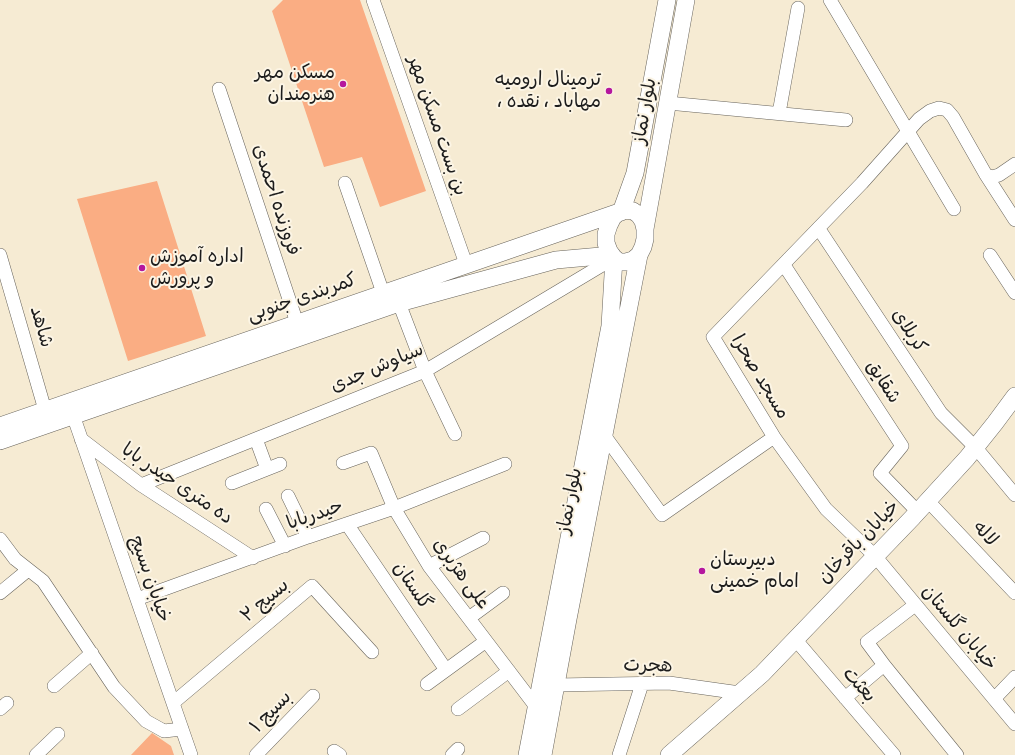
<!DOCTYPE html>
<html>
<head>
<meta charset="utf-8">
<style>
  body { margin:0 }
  canvas { display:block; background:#f6ebd3 }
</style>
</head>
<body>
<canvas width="1015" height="755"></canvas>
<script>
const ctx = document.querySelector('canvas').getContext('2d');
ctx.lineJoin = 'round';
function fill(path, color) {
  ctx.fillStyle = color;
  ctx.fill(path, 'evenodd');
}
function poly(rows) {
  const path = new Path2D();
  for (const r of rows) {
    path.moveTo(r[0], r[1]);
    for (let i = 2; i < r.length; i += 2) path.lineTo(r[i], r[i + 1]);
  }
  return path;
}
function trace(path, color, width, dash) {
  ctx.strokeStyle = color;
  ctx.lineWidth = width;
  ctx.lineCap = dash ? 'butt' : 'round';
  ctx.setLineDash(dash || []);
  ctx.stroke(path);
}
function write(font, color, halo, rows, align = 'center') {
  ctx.font = font + ' Caveat,"Playpen Sans Arabic",sans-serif';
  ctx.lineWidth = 4;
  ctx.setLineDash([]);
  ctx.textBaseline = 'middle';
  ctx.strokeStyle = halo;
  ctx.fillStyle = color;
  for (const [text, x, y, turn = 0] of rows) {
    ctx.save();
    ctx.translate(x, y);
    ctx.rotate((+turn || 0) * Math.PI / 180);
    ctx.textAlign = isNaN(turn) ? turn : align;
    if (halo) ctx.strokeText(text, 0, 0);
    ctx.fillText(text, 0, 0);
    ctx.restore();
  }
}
fill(poly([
  [283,0,360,0,426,191,380,207,362,157,324,167,272,11],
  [157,181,206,336,128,361,77,199],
  [152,733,171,746,174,755,131,755]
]), '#faad83');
const minor = poly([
  [373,0,466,264],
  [830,0,954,209],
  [219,89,297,323],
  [668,103,846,120],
  [779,113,798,8],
  [986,175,1015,220],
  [345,183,383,293],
  [819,229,941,413,976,448,1015,495],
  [0,255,45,410],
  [990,255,1015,293],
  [784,265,902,446,880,473,918,512],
  [399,303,425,371,455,434],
  [73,415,191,755],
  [604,435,662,515,774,437,713,337,862,183,919,119,930,111,939,108,947,110,953,117,986,175,992,177,999,175,1015,164],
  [774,437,826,509,875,556,1015,724],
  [81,439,141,485,253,558],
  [256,439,267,469],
  [343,463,371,453,394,508,429,566,537,708],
  [232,483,280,464],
  [141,485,425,371,614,258],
  [288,496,308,537],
  [928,501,1015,593],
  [266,509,285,546],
  [347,524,446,670],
  [0,539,15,559,43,581,114,687,146,721,164,731,182,729],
  [429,566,483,538],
  [0,593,28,570],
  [137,599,308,537,394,508,505,464],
  [469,618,503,593],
  [795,639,894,755],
  [884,665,957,755],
  [427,684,486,641],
  [556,685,669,683,740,693],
  [54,686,92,653],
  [845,698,884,665,867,642,915,605],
  [994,699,1015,677],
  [173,703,312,586,372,652],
  [0,709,7,703],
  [458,709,509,671],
  [334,751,340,755],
  [36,755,58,734],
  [256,755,313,696],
  [452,755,458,749],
  [619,755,642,684]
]);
const major = poly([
  [621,212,635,173,667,0],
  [645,229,686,0],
  [0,426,625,210,633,211,639,215,643,221,645,229,645,239,643,247,639,255,633,260,626,262,619,262,613,257,609,251,606,243,606,234,609,225,613,217,619,212],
  [0,441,399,303,556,260,612,255],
  [527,755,610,326,614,258],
  [543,755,568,619,639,255],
  [669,755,762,674,913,517,967,458,995,423,1015,396]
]);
trace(minor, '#68645c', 14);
trace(major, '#68645c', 18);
trace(minor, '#fff', 13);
trace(major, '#fff', 17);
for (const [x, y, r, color] of [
  [343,84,4,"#b5179e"],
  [609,91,4,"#b5179e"],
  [142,268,4,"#b5179e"],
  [702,571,4,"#b5179e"]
]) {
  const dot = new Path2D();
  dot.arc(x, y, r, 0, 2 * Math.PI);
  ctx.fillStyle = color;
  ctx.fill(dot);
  trace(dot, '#fcf5e5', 1.5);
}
write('19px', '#1c1c1c', '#fcf5e5', [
  ["مسکن مهر",335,73],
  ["هنرمندان",335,95],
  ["ترمینال ارومیه",601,80],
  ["، مهاباد ، نقده",601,102],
  ["اداره آموزش",150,257,"left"],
  ["و پرورش",150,279,"left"],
  ["دبیرستان",710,560,"left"],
  ["امام خمینی",710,582,"left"]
], 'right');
write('19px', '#1c1c1c', '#fcf5e5', [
  ["بلوار نماز",645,111,-80],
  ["بن بست مسکن مهر",437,126,71],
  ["فروزنده احمدی",276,200,72],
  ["کمربندی جنوبی",302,298,-19],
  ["شاهد",41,327,74],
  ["کربلای",909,331,57],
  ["سیاوش جدی",377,368,-23],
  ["مسجد صحرا",760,377,59],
  ["شقایق",883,382,57],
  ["ده متری حیدر بابا",177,484,34],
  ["بلوار نماز",570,501,-79],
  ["حیدربابا",315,515,-19],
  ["لاله",985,534,47],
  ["خیابان باقرخان",859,542,-46],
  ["علی هژبری",461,574,54],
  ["خیابان بسیج",150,579,71],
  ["گلستان",412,586,56],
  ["بسیج ۲",265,601,-40],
  ["خیابان گلستان",959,628,50],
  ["هجرت",648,666,1],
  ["بعثت",859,685,49],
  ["بسیج ۱",271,712,-46]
]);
</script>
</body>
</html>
